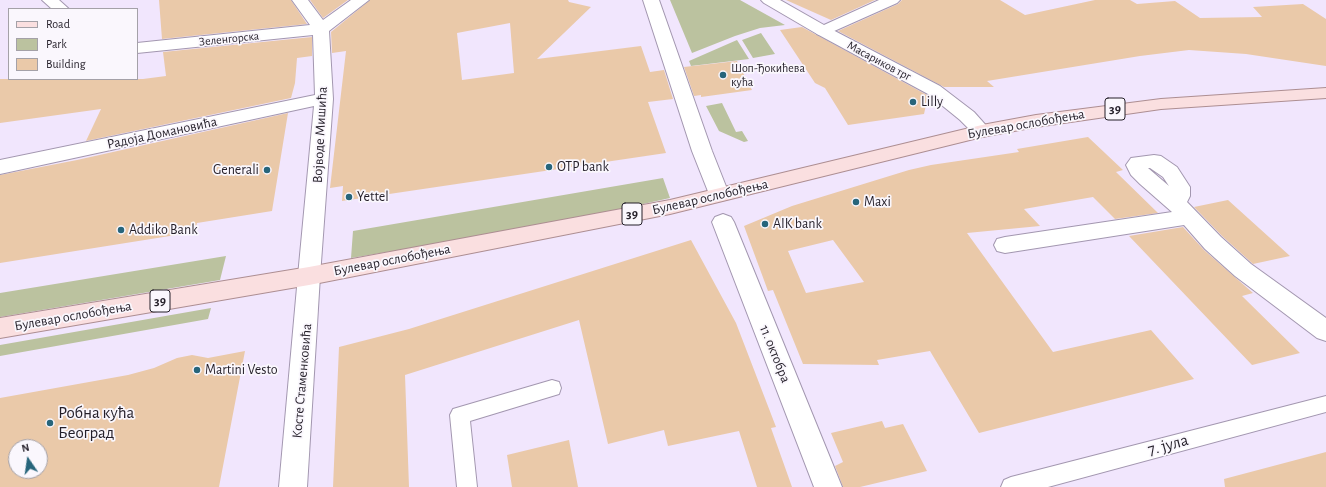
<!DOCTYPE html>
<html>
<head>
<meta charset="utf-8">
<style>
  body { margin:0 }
  #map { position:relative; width:1326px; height:487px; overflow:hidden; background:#f1e6fd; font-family:"Alegreya Sans",sans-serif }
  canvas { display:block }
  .legend { position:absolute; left:8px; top:8px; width:130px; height:72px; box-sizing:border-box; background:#faf7fd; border:1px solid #a4a1a8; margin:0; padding:5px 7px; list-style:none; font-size:12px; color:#241f29 }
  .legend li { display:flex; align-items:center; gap:8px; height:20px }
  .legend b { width:20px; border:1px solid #a4a1a8 }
  .north { position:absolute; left:8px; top:439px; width:40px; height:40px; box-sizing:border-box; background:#faf7fd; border:1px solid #a4a1a8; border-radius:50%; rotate:347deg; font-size:11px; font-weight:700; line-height:16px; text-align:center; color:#241f29 }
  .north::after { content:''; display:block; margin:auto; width:14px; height:18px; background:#27657b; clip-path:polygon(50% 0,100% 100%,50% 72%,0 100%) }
</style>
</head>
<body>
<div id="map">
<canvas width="1326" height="487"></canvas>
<ul class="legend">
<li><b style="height:5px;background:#fadfe0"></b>Road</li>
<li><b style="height:11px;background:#bbc29f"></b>Park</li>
<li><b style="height:11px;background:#eac9a9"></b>Building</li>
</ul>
<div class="north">N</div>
</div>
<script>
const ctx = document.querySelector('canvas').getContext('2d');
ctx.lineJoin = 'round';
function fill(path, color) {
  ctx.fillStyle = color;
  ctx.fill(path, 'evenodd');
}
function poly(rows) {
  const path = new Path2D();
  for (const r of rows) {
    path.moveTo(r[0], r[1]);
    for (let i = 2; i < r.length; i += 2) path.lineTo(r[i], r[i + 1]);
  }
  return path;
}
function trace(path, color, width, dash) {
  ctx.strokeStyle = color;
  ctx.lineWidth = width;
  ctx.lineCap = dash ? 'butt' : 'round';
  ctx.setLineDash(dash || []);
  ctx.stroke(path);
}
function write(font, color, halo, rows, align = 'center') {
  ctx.font = font + ' "Alegreya Sans",sans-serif';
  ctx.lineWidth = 3.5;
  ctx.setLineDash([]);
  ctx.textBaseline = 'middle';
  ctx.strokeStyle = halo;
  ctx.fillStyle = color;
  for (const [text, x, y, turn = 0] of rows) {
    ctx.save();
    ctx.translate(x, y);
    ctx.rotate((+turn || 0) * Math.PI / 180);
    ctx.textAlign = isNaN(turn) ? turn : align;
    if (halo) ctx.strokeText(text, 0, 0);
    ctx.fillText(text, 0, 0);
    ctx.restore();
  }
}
fill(poly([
  [670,0,740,0,785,25,760,28,735,36,692,53],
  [761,33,775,54,753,58,742,40],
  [737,40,749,59,691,66,689,61],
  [722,103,736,132,742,131,748,141,744,142,719,131,706,106],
  [663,178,670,198,549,225,351,258,353,231],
  [226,256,220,280,0,317,0,293],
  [211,308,208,319,0,356,0,345]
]), '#bbc29f');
fill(poly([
  [159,0,291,0,307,24,162,39],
  [310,0,348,0,323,18],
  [370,0,568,0,569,2,591,7,537,59,641,46,650,72,664,70,673,99,648,102,666,153,342,201,343,186,330,188,346,51,332,53,331,32],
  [510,23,514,73,462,80,457,33],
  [786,0,875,0,831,20],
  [902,0,1000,0,1025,15,1095,0,1130,0,1137,4,1175,1,1200,18,1262,17,1253,7,1303,4,1326,19,1326,66,1246,54,1189,50,1140,56,987,81,994,87,944,87,838,31,898,4],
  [802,27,927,95,928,96,924,114,848,125,825,88,815,83,780,30],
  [312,37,312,56,297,58,295,83,291,98,86,141,101,109,0,123,0,79,143,79,166,76,163,52],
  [737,61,752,90,701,97,701,95,694,96,684,67],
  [288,113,272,211,197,223,195,232,0,263,0,175,77,160],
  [1088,137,1123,170,1116,172,1158,213,1115,219,1093,197,1024,209,1040,226,967,233,1053,352,1151,330,1194,379,979,433,930,351,877,360,879,365,803,364,773,290,768,291,744,226,792,206,909,170,931,165,1019,152,1017,149],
  [833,240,864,282,806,293,788,251],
  [1228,200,1290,256,1253,264,1222,236,1194,207],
  [1183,227,1204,250,1253,293,1242,296,1300,353,1252,365,1129,236],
  [691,240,736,323,776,427,771,428,792,487,757,487,739,431,668,446,664,430,608,444,579,320,405,375,409,487,333,487,339,347,409,329],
  [245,351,219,487,0,487,0,398,128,375,154,368,177,358,192,355,208,358],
  [16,447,40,447,40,471,16,471],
  [882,421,885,428,903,424,927,471,860,487,843,487,835,466,843,462,831,433],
  [569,440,578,487,512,487,507,455],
  [1326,452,1326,487,1225,487,1224,479]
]), '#eac9a9');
const service = poly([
  [552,380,559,382,561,388,559,394,470,421,477,487,457,487,450,415,453,409,552,380],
  [1326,396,1326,412,1048,487,1001,487,1004,480,1011,477,1326,396]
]);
const pedestrian = poly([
  [823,26,829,28,940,86,974,112,991,131,989,135,982,137,975,135,960,120,928,94,817,34,815,31,817,28,823,26]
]);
const minor = poly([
  [42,0,59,0,69,9,52,9,42,0],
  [292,0,308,0,323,20,351,0,369,0,329,31,333,99,320,276,317,282,309,285,301,282,298,276,314,106,0,174,0,160,315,95,313,35,137,53,137,43,310,25,292,0],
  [643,0,659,0,712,151,729,194,726,199,719,201,712,199,709,194,692,151,643,0],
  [761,0,780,0,824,25,879,0,900,0,897,3,823,36,817,34,764,3,761,0],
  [1154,155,1161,156,1177,167,1190,187,1190,196,1187,202,1221,237,1251,264,1326,318,1326,341,1317,338,1235,276,1205,249,1184,225,1005,253,997,251,994,245,997,239,1005,237,1172,212,1140,184,1131,175,1126,165,1131,158,1154,155],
  [1148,168,1150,168,1163,177,1169,186,1148,168],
  [723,214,731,217,734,222,842,487,814,487,712,222,715,217,723,214]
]);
const tertiary = poly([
  [309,267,317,270,320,276,307,487,279,487,298,276,301,270,309,267]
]);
const primary = poly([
  [1326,88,1326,98,1161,109,1036,127,982,137,670,214,309,285,0,338,0,318,309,267,670,200,982,125,1036,115,1161,99,1326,88]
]);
trace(service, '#a397b0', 2);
trace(pedestrian, '#a397b0', 2);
trace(minor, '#a397b0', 2);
trace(tertiary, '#a397b0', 2);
trace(primary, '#ad8e92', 2);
fill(service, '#fff');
fill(pedestrian, '#fff');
fill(minor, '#fff');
fill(tertiary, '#fff');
fill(primary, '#fadfe0');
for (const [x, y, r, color] of [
  [723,75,4,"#27657b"],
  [913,102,4,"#27657b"],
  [549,167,4,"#27657b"],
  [267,170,4,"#27657b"],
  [349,197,4,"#27657b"],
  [856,202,4,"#27657b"],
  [765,224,4,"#27657b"],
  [121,230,4,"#27657b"],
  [197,370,4,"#27657b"],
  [50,423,4,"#27657b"]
]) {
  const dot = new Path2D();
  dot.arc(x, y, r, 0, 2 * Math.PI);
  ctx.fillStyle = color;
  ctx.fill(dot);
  trace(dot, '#faf7fd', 1.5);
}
write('12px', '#241f29', '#faf7fd', [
  ["Зеленгорска",229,39,-6],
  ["Масариков трг",879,61,28]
]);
write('12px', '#241f29', '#faf7fd', [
  ["Шоп-Ђокићева",731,68],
  ["кућа",731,82]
], 'left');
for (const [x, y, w] of [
  [1115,109,20],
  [632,214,20],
  [160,301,20]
]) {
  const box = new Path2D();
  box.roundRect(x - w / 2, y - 11, w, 22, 3);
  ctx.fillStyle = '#faf7fd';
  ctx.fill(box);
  trace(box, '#241f29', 1);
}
write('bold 13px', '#241f29', null, [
  ["39",1115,109],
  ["39",632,214],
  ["39",160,301]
]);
write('14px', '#241f29', '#faf7fd', [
  ["Lilly",921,102],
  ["OTP bank",557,167],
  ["Generali",259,170,"right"],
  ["Yettel",357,197],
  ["Maxi",864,202],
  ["AIK bank",773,224],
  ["Addiko Bank",129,230],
  ["Martini Vesto",205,370]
], 'left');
write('14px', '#241f29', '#faf7fd', [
  ["Булевар ослобођења",1026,124,-10],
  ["Радоја Домановића",162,133,-12],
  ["Војводе Мишића",320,135,-87],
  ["Булевар ослобођења",710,197,-13],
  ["Булевар ослобођења",392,260,-11],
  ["Булевар ослобођења",73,316,-10],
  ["11. октобра",775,354,68],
  ["Косте Стаменковића",302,381,-85]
]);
write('17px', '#241f29', '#faf7fd', [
  ["Робна кућа",58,413],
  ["Београд",58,433]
], 'left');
write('17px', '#241f29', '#faf7fd', [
  ["7. јула",1168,445,-15]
]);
</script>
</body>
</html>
